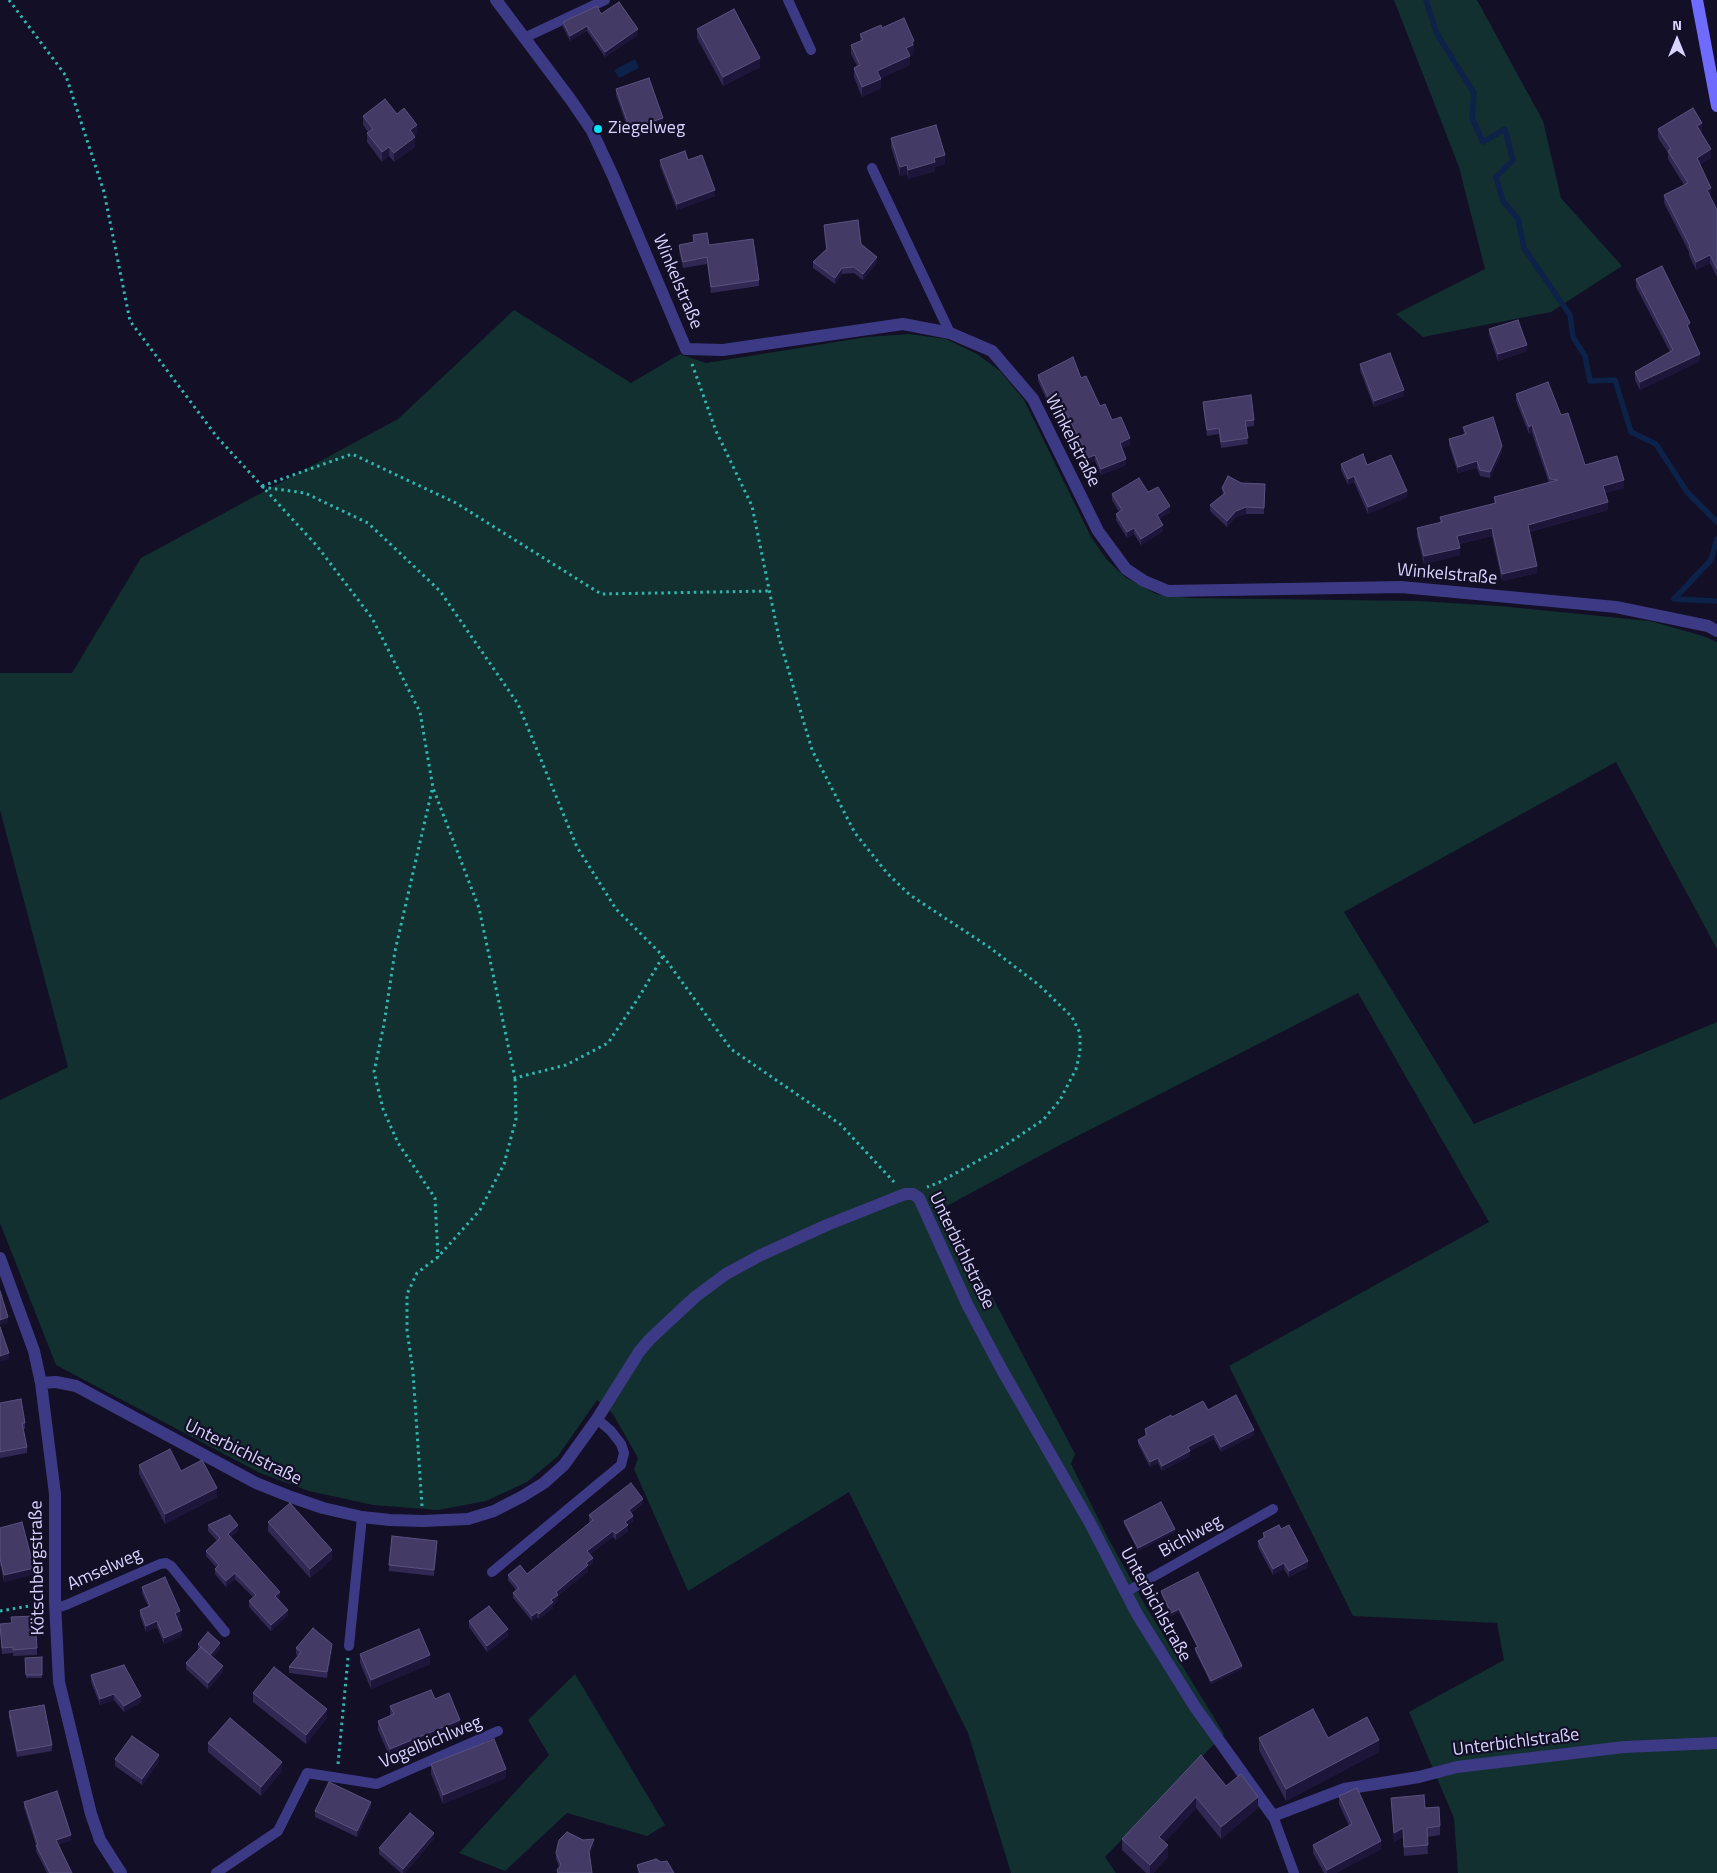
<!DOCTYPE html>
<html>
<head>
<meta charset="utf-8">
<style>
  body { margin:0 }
  #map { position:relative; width:1717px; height:1873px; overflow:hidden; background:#130f26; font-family:"Titillium Web",sans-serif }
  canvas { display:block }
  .north { position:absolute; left:1652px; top:15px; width:50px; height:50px; -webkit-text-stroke:4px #130f26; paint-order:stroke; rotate:0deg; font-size:14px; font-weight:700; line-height:20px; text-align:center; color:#d9d4ff }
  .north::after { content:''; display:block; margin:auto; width:18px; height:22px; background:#d9d4ff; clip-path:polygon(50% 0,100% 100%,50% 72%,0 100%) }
</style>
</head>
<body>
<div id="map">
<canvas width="1717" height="1873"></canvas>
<div class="north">N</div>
</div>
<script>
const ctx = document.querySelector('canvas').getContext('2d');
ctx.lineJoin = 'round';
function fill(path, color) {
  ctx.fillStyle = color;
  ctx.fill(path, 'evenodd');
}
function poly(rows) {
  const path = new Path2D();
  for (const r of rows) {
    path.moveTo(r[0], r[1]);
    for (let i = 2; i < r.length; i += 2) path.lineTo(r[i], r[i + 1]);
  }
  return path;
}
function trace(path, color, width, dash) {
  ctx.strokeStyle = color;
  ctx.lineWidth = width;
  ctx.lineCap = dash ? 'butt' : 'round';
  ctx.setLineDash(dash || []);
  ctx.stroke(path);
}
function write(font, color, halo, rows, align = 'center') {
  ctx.font = font + ' "Titillium Web",sans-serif';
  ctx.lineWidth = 4.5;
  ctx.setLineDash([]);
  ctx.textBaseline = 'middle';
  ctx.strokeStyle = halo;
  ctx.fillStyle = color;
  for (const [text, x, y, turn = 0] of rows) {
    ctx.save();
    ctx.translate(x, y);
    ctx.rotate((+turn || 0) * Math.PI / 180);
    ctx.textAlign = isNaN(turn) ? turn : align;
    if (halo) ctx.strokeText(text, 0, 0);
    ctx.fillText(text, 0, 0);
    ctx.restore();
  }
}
fill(poly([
  [1394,0,1477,0,1543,121,1561,198,1622,266,1551,312,1423,337,1396,314,1485,269,1459,167],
  [514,310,631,383,680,354,706,363,867,337,909,334,946,339,977,354,1000,371,1024,400,1091,537,1107,560,1125,577,1156,594,1191,598,1418,601,1500,606,1650,621,1703,636,1717,642,1717,949,1616,762,1344,912,1474,1124,1717,1022,1717,1873,1458,1873,1454,1818,1409,1712,1504,1660,1497,1623,1353,1616,1229,1366,1489,1222,1358,993,1058,1146,945,1207,1075,1454,1071,1464,1107,1536,1145,1605,1224,1734,1105,1857,1116,1873,1011,1873,968,1733,849,1492,688,1591,634,1469,638,1458,613,1414,597,1400,558,1456,527,1482,486,1501,438,1510,373,1505,309,1491,260,1473,56,1365,0,1223,0,1100,68,1067,0,810,0,673,72,673,141,558,398,419],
  [575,1674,665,1825,647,1836,567,1813,505,1871,459,1853,549,1755,528,1720]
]), '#12302f');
fill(poly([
  [635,59,639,68,619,78,614,70]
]), '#0c2248');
trace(poly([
  [1426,0,1437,34,1474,93,1472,118,1483,142,1505,129,1513,160,1496,177,1503,201,1518,219,1524,248,1570,315,1573,337,1585,356,1590,381,1615,380,1631,432,1656,444,1687,492,1717,522],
  [1717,539,1711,560,1674,599,1717,601]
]), '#0c2248', 5.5);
trace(poly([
  [9,0,66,76,104,192,130,321,217,437,317,546,372,618,420,712,433,788,479,908,515,1078,566,1065,608,1043,639,997,663,956],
  [692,364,716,431,752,506,779,638,812,750,855,833,887,873,910,895,989,947,1039,985,1072,1017,1080,1033,1080,1052,1076,1069,1060,1100,1043,1120,1001,1148,938,1183,927,1187],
  [262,486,352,454,456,503,601,594,769,591],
  [262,487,305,493,368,523,440,591,518,704,577,847,616,909,663,956,731,1049,840,1124,894,1182],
  [432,790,395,951,384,1024,374,1072,383,1109,398,1143,435,1198,438,1257],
  [422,1506,413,1372,407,1330,407,1294,417,1273,438,1257,480,1210,504,1164,516,1119,515,1078],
  [0,1611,41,1604],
  [338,1764,348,1658]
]), '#2fb8b0', 3, [2.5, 4]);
trace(poly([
  [788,0,811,50],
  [524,38,605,0],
  [872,168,950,333],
  [492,1572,621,1465,624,1453,621,1444,611,1431,597,1419],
  [1126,1592,1273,1509],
  [56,1608,66,1605,160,1564,166,1563,171,1566,225,1632],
  [349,1646,362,1517],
  [1273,1816,1294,1873],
  [216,1873,278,1831,307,1773,377,1784,498,1731]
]), '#3d3a85', 10);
trace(poly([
  [496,0,571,100,592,131,613,176,686,349,723,350,903,324,950,333,992,351,1033,399,1098,531,1126,569,1144,581,1168,591,1401,587,1616,607,1708,626,1717,631],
  [0,1258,34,1351,41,1383,55,1494,55,1602,59,1682,91,1814,100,1840,121,1873],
  [41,1383,56,1382,76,1386,256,1483,291,1497,323,1508,362,1517,390,1520,423,1521,468,1519,494,1511,523,1496,544,1483,564,1465,597,1419,639,1352,650,1339,695,1297,726,1274,761,1255,827,1225,905,1194,913,1194,919,1198,968,1306,1002,1370,1090,1523,1137,1614,1195,1707,1273,1816,1344,1789,1419,1777,1457,1767,1624,1747,1717,1743]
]), '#3d3a85', 12);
trace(poly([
  [1697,0,1717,106]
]), '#6f6bff', 12);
fill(poly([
  [563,22,638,35,605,57,587,31,570,41,563,27],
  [882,28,914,50,913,51,913,54,909,55,910,65,881,78,881,88,862,97,854,77,854,68,857,66,851,54,851,45,860,41,860,34],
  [697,29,760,67,723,86,697,38],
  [616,89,663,123,630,135,616,95],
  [397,114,417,134,414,136,415,147,394,162,389,156,382,162,367,142,367,133,368,132,363,125,363,116],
  [1658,129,1702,131,1700,132,1711,158,1700,164,1711,196,1710,196,1717,210,1717,277,1710,263,1696,270,1689,255,1689,252,1664,203,1664,195,1684,185,1668,159,1668,153,1658,138],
  [891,138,945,164,935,167,935,171,908,179,907,174,900,176,891,147],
  [660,160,688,160,715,196,677,210,660,166],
  [824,225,861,244,877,263,863,280,854,273,842,274,835,284,813,268,813,262,826,249,824,231],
  [693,235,709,245,759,280,759,286,711,293,707,264,683,268,679,251,679,245,693,242],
  [1636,279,1690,331,1700,361,1640,390,1635,380,1635,372,1670,352,1636,287],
  [1489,329,1527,351,1498,361,1489,335],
  [1360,364,1404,396,1374,407,1360,370],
  [1038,375,1081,378,1100,406,1112,420,1130,445,1122,448,1126,465,1101,475,1095,461,1087,464,1078,442,1056,400,1048,403,1038,381],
  [1516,394,1561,415,1585,465,1624,488,1605,493,1608,510,1529,532,1537,573,1502,581,1492,536,1459,544,1460,555,1424,564,1417,536,1417,528,1440,523,1440,517,1494,504,1494,497,1549,483,1532,433,1529,434,1516,401],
  [1203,402,1254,420,1254,426,1246,427,1248,444,1221,448,1219,434,1207,436,1203,408],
  [1463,427,1502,452,1490,478,1480,476,1477,468,1458,473,1449,445,1449,439,1464,435],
  [1341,464,1367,465,1407,497,1368,514,1354,482,1348,485,1341,470],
  [1241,483,1265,484,1264,514,1246,514,1236,517,1227,527,1210,511,1210,505,1223,495,1222,488],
  [1148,492,1170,512,1159,519,1163,531,1141,545,1134,534,1127,538,1116,520,1116,514,1119,512,1112,500,1112,494],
  [0,1403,25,1423,25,1429,23,1429,27,1447,27,1453,0,1458],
  [1208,1410,1254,1435,1221,1452,1214,1439,1190,1451,1190,1456,1162,1471,1158,1463,1150,1467,1138,1444,1138,1440,1145,1436,1145,1429,1172,1417],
  [139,1465,181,1471,217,1497,165,1524,139,1474],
  [643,1504,631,1513,633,1521,628,1525,628,1531,616,1540,613,1537,590,1554,593,1563,588,1567,588,1571,558,1596,558,1600,553,1605,553,1608,539,1619,537,1617,532,1621,513,1598,513,1593,516,1590,508,1580,508,1575,527,1574,590,1522,589,1521,589,1515],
  [1124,1521,1175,1532,1138,1551,1124,1524],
  [268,1522,332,1559,310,1578,268,1531],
  [208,1525,238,1531,231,1537,280,1598,278,1599,288,1615,271,1631,249,1607,249,1601,253,1597,235,1579,226,1587,215,1574,215,1569,216,1567,206,1556,206,1551,217,1541,208,1531],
  [0,1528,34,1574,4,1582,0,1564],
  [1281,1529,1308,1567,1289,1577,1284,1569,1273,1575,1258,1547,1258,1541,1263,1538,1263,1533],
  [437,1547,434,1576,389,1571,389,1565],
  [142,1587,180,1617,177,1619,182,1636,164,1644,157,1627,146,1632,140,1616,140,1610,148,1606,142,1593],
  [1161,1591,1242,1669,1211,1684,1195,1651,1195,1648,1197,1647,1179,1612,1171,1616,1161,1594],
  [469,1621,508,1636,487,1652,469,1627],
  [0,1630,37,1648,37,1655,13,1656,13,1653,2,1654],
  [198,1644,220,1649,213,1657,223,1672,208,1689,186,1669,186,1663,198,1650],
  [296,1648,332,1650,327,1678,289,1673,289,1667,298,1656,296,1654],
  [360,1654,430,1664,371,1689,360,1663],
  [42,1657,42,1678,26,1678,25,1658],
  [91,1675,141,1702,124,1712,114,1700,100,1705,91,1682],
  [253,1693,327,1718,306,1744,253,1702],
  [435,1699,460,1729,390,1758,378,1730,378,1721,390,1716,390,1706],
  [9,1711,52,1745,52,1751,17,1757,9,1717],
  [1259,1738,1328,1738,1379,1752,1286,1801,1259,1750],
  [208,1743,282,1771,261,1796,208,1752],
  [1201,1755,1226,1786,1258,1808,1221,1839,1196,1808,1165,1842,1168,1857,1153,1873,1146,1873,1122,1850,1122,1839],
  [115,1759,159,1762,142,1785,115,1766],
  [431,1764,506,1778,443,1804,431,1774],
  [1339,1796,1381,1849,1336,1873,1324,1873,1313,1853,1313,1845,1349,1826,1339,1804],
  [1391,1798,1425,1808,1440,1826,1440,1835,1427,1837,1428,1854,1404,1856,1403,1837,1394,1842],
  [24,1802,71,1840,58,1845,72,1873,47,1873,36,1851,36,1845,24,1807],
  [371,1808,357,1837,315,1817,315,1811],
  [434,1839,405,1873,401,1873,379,1854,379,1848],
  [583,1840,594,1845,589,1855,592,1873,557,1873,557,1870,559,1867,556,1859,556,1853],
  [637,1865,674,1873,638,1873]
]), '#312854');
fill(poly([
  [587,26,587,31,570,41,570,36],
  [638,29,638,35,605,57,605,52],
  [914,41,914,50,913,51,913,54,906,57,906,48,912,42],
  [910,56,910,65,877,80,877,71],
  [760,58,760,67,723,86,723,77],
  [881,79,881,88,862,97,862,87],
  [663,118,663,123,630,135,630,129],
  [1702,123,1702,131,1697,135,1697,126],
  [417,125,417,134,410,139,410,130],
  [415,137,415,147,394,162,394,153],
  [389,147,389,156,382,162,382,152],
  [1711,149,1711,158,1697,166,1697,158],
  [945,155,945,164,935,167,935,171,908,179,908,170,934,158],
  [907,165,907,174,900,176,900,167],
  [1711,188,1711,196,1707,198,1707,190],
  [715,190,715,196,677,210,677,204],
  [1710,255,1710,263,1696,270,1696,262],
  [877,257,877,263,863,280,863,274],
  [842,268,842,274,835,284,835,278],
  [1690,323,1690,331,1687,333,1687,325],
  [1527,345,1527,351,1498,361,1498,354],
  [1700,354,1700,361,1640,390,1640,382],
  [1404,390,1404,396,1374,407,1374,401],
  [1056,394,1056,400,1048,403,1048,397],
  [1532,425,1532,433,1529,434,1529,427],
  [1130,438,1130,445,1120,449,1120,443],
  [1502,446,1502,452,1490,478,1490,472],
  [1095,455,1095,461,1087,464,1087,458],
  [1126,459,1126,465,1101,475,1101,469],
  [1477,461,1477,468,1458,473,1458,467],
  [1354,476,1354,482,1348,485,1348,479],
  [1624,480,1624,488,1603,494,1603,486],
  [1407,491,1407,497,1368,514,1368,507],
  [1608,502,1608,510,1528,532,1528,525],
  [1170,506,1170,512,1157,521,1157,515],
  [1246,507,1246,514,1236,517,1227,527,1227,521,1236,511],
  [1163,525,1163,531,1141,545,1141,539],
  [1134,528,1134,534,1127,538,1127,532],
  [1492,528,1492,536,1457,544,1457,536],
  [1460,548,1460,555,1424,564,1424,556],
  [1537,566,1537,573,1502,581,1502,574],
  [8,1317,8,1323,0,1325,0,1320],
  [9,1353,9,1359,0,1362,0,1356],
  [1254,1430,1254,1435,1221,1452,1221,1447],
  [1214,1434,1214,1439,1188,1452,1188,1447],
  [1190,1451,1190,1456,1162,1471,1162,1466],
  [1158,1458,1158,1463,1150,1467,1150,1462],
  [217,1488,217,1497,165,1524,165,1514],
  [643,1499,643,1504,629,1515,629,1510],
  [633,1516,633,1521,628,1525,628,1531,616,1540,616,1534,625,1522],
  [238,1525,238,1531,228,1540,228,1534],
  [1175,1529,1175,1532,1138,1551,1138,1548],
  [613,1531,613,1537,587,1556,587,1551],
  [437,1541,437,1547,434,1576,434,1570],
  [332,1550,332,1559,310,1578,310,1569],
  [593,1558,593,1563,588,1567,588,1571,558,1596,558,1600,553,1605,553,1608,539,1619,539,1614,551,1600,556,1592],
  [1308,1561,1308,1567,1289,1577,1289,1571],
  [1284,1563,1284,1569,1273,1575,1273,1569],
  [34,1568,34,1574,4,1582,4,1575],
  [235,1573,235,1579,226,1587,226,1581],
  [280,1592,280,1598,275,1602,275,1596],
  [1179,1609,1179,1612,1171,1616,1171,1613],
  [288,1610,288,1615,271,1631,271,1625],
  [180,1611,180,1617,175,1620,175,1613],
  [537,1612,537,1617,532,1621,532,1616],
  [157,1621,157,1627,146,1632,146,1626],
  [508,1629,508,1636,487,1652,487,1646],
  [182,1630,182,1636,164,1644,164,1638],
  [220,1643,220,1649,210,1661,210,1655],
  [332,1644,332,1650,327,1678,327,1672],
  [430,1655,430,1664,371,1689,371,1680],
  [223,1666,223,1672,208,1689,208,1683],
  [1242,1666,1242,1669,1211,1684,1211,1681],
  [114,1694,114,1700,100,1705,100,1699],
  [141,1696,141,1702,124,1712,124,1706],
  [327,1709,327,1718,306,1744,306,1735],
  [460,1720,460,1729,390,1758,390,1749],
  [1379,1740,1379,1752,1286,1801,1286,1789],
  [159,1755,159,1762,142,1785,142,1779],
  [282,1762,282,1771,261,1796,261,1787],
  [506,1769,506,1778,443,1804,443,1795],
  [1196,1797,1196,1808,1159,1849,1159,1837],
  [1258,1797,1258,1808,1221,1839,1221,1827],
  [371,1802,371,1808,357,1837,357,1831],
  [1403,1828,1403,1837,1394,1842,1394,1833],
  [434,1833,434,1839,405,1873,403,1873,403,1869],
  [71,1835,71,1840,56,1846,56,1840],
  [594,1839,594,1845,589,1857,589,1851],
  [1381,1841,1381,1849,1336,1873,1327,1873,1327,1870],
  [1168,1845,1168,1857,1153,1873,1150,1873,1150,1865]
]), '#1d163a');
const building = poly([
  [619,2,638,29,605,52,587,26,570,36,563,22,597,6,601,14,619,2],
  [734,9,760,58,723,77,697,29,734,9],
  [904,18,914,41,912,42,913,45,906,48,910,56,877,71,881,79,862,87,854,68,860,65,851,45,863,40,860,34,881,25,882,28,904,18],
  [649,78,663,118,630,129,616,89,649,78],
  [385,99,397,114,404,108,417,125,410,130,415,137,394,153,389,147,382,152,367,133,373,129,363,116,385,99],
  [1693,108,1702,123,1697,126,1711,149,1697,158,1711,188,1707,190,1717,210,1717,269,1710,255,1696,262,1689,246,1690,246,1664,195,1688,183,1668,151,1671,149,1658,129,1693,108],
  [936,125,945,155,934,158,935,162,908,170,907,165,900,167,891,138,936,125],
  [685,151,688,160,702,155,715,190,677,204,660,160,685,151],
  [858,220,861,244,877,257,863,274,854,267,842,268,835,278,813,262,827,249,824,225,858,220],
  [707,233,709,245,753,239,759,280,711,287,707,257,683,262,679,245,694,242,693,235,707,233],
  [1662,266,1690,323,1687,325,1700,354,1640,382,1635,372,1673,350,1636,279,1662,266],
  [1518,320,1527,345,1498,354,1489,329,1518,320],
  [1390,353,1404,390,1374,401,1360,364,1390,353],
  [1073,357,1081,378,1086,376,1100,406,1105,404,1112,420,1121,417,1130,438,1120,443,1126,459,1101,469,1095,455,1087,458,1078,436,1056,394,1048,397,1038,375,1073,357],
  [1548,382,1561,415,1568,413,1585,465,1617,456,1624,480,1603,486,1608,502,1528,525,1537,566,1502,574,1492,528,1457,536,1460,548,1424,556,1417,528,1442,522,1440,517,1496,503,1494,497,1558,480,1550,479,1532,425,1529,427,1516,394,1548,382],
  [1251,395,1254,420,1245,421,1248,438,1221,442,1219,428,1207,430,1203,402,1251,395],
  [1493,417,1502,446,1490,472,1480,470,1477,461,1458,467,1449,439,1466,434,1463,427,1493,417],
  [1363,454,1367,465,1391,455,1407,491,1368,507,1354,476,1348,479,1341,464,1363,454],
  [1228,476,1241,483,1265,484,1264,508,1246,507,1236,511,1227,521,1210,505,1225,493,1222,488,1228,476],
  [1139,478,1148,492,1158,487,1170,506,1157,515,1163,525,1141,539,1134,528,1127,532,1116,514,1122,510,1112,494,1139,478],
  [0,1291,8,1317,0,1320,0,1291],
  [0,1327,9,1353,0,1356,0,1327],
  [1236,1395,1254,1430,1221,1447,1214,1434,1188,1447,1190,1451,1162,1466,1158,1458,1150,1462,1138,1440,1147,1435,1145,1429,1171,1415,1172,1417,1203,1401,1208,1410,1236,1395],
  [21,1399,25,1423,22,1423,27,1447,0,1452,0,1403,21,1399],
  [170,1449,181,1471,202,1460,217,1488,165,1514,139,1465,170,1449],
  [631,1483,643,1499,629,1510,633,1516,625,1522,628,1525,616,1534,613,1531,587,1551,593,1558,586,1563,588,1565,556,1592,558,1595,551,1600,553,1602,539,1614,537,1612,532,1616,513,1593,519,1588,508,1575,520,1565,527,1574,593,1520,589,1515,631,1483],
  [1161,1502,1175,1529,1138,1548,1124,1521,1161,1502],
  [290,1503,332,1550,310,1569,268,1522,290,1503],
  [230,1515,238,1525,228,1534,280,1592,275,1596,288,1610,271,1625,249,1601,256,1595,235,1573,226,1581,215,1569,219,1565,206,1551,220,1538,208,1525,230,1515],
  [22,1522,34,1568,4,1575,0,1558,0,1528,22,1522],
  [1279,1525,1281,1529,1289,1525,1308,1561,1289,1571,1284,1563,1273,1569,1258,1541,1265,1537,1263,1533,1279,1525],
  [392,1536,437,1541,434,1570,389,1565,392,1536],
  [1198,1572,1242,1666,1211,1681,1195,1648,1198,1647,1179,1609,1171,1613,1161,1591,1198,1572],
  [165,1577,180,1611,175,1613,182,1630,164,1638,157,1621,146,1626,140,1610,150,1606,142,1587,165,1577],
  [489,1606,508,1629,487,1646,469,1621,489,1606],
  [35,1616,37,1648,13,1650,13,1647,2,1648,0,1624,12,1623,11,1617,35,1616],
  [313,1628,332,1644,327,1672,289,1667,301,1652,296,1648,313,1628],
  [419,1629,430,1655,371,1680,360,1654,419,1629],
  [208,1632,220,1643,210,1655,198,1644,208,1632],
  [201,1647,223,1666,208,1683,186,1663,201,1647],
  [42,1657,42,1675,26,1675,25,1658,42,1657],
  [124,1665,141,1696,124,1706,114,1694,100,1699,91,1675,124,1665],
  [274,1667,327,1709,306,1735,253,1693,274,1667],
  [431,1690,435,1699,449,1693,460,1720,390,1749,378,1721,394,1714,390,1706,431,1690],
  [44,1705,52,1745,17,1751,9,1711,44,1705],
  [1313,1709,1328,1738,1367,1717,1379,1740,1286,1789,1259,1738,1313,1709],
  [230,1718,282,1762,261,1787,208,1743,230,1718],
  [132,1736,159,1755,142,1779,115,1759,132,1736],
  [494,1739,506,1769,443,1795,431,1764,494,1739],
  [1201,1755,1226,1786,1241,1774,1258,1797,1221,1827,1196,1797,1159,1837,1168,1845,1150,1865,1122,1839,1201,1755],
  [329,1782,371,1802,357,1831,315,1811,329,1782],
  [1357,1788,1381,1841,1327,1870,1313,1845,1352,1824,1339,1796,1357,1788],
  [57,1791,71,1835,56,1840,72,1873,50,1873,36,1845,38,1845,24,1802,57,1791],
  [1424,1795,1425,1808,1439,1807,1440,1826,1427,1828,1428,1845,1404,1847,1403,1828,1394,1833,1391,1798,1424,1795],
  [410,1813,434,1833,403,1869,379,1848,410,1813],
  [567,1832,583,1840,594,1839,589,1851,592,1873,558,1873,557,1870,561,1865,556,1853,559,1840,567,1832],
  [656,1859,661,1862,667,1861,674,1873,640,1873,637,1865,656,1859]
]);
fill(building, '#433a66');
trace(building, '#5a527e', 1);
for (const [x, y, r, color] of [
  [598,129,5,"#00e5ff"]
]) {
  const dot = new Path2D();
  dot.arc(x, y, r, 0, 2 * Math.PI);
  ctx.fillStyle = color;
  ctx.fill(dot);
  trace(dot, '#130f26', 2);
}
write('18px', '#d9d4ff', '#130f26', [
  ["Ziegelweg",608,129]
], 'left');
write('18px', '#d9d4ff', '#130f26', [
  ["Winkelstraße",677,282,67],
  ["Winkelstraße",1072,441,63],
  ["Winkelstraße",1447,575,5],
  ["Unterbichlstraße",961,1251,64],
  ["Unterbichlstraße",243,1453,26],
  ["Bichlweg",1191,1537,-29],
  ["Kötschbergstraße",38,1568,-91],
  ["Amselweg",105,1570,-24],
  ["Unterbichlstraße",1155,1605,61],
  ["Vogelbichlweg",431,1743,-23],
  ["Unterbichlstraße",1516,1743,-7]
]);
</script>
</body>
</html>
